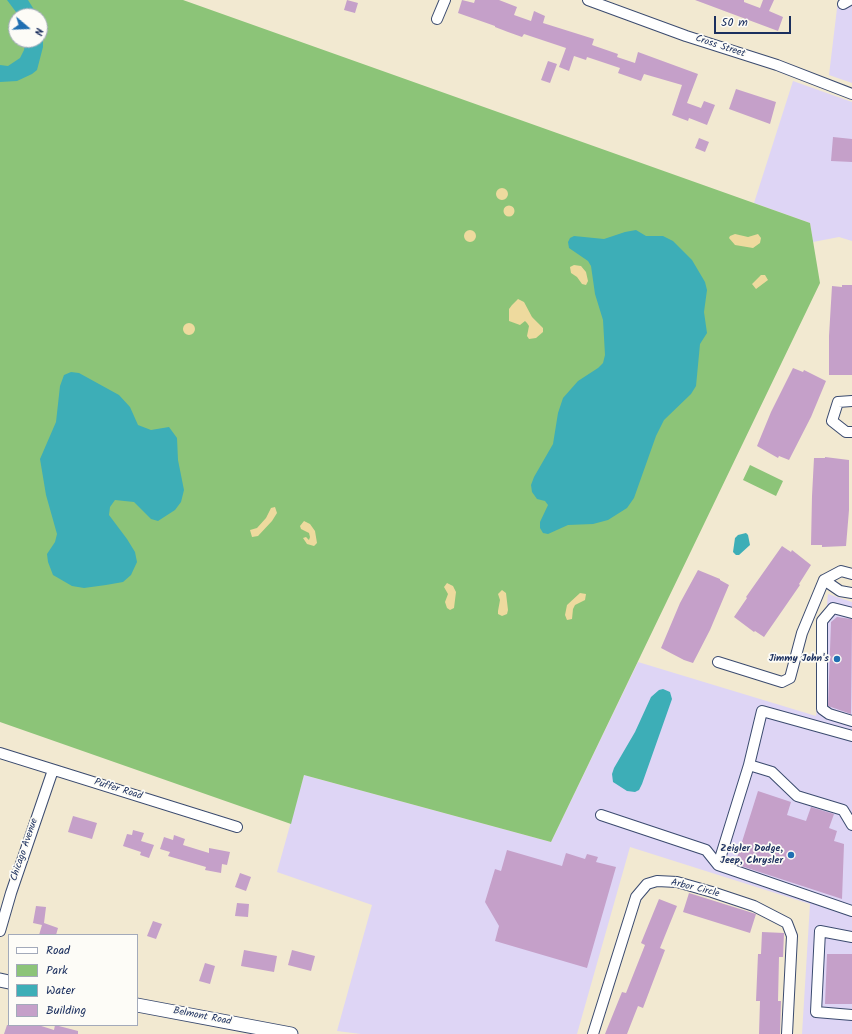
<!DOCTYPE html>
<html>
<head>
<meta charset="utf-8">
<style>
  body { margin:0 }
  #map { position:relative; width:852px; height:1034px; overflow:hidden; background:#f2e9d1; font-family:Kalam,sans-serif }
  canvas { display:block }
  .legend { position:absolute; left:8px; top:934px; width:130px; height:92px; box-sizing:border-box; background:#fdfcf7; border:1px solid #a3aaba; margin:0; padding:5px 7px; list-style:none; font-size:12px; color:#1b2f5e }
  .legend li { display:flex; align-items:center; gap:8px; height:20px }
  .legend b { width:20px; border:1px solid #a3aaba }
  .north { position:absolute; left:8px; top:8px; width:40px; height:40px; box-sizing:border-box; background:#fdfcf7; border:1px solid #a3aaba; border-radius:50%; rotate:109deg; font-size:11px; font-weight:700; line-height:16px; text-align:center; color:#1b2f5e }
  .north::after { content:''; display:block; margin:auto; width:14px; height:18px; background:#1f6fb2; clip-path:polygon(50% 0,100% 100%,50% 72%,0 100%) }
  .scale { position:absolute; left:714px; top:16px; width:77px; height:18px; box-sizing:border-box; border:2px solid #1b2f5e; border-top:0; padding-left:5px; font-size:12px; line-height:14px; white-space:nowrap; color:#1b2f5e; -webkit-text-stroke:3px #fdfcf7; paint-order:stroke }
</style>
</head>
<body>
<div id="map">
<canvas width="852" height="1034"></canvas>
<ul class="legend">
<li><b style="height:5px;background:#fff"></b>Road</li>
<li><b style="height:11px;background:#8cc478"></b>Park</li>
<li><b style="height:11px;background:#3daeb7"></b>Water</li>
<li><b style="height:11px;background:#c5a0c9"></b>Building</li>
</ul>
<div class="north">N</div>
<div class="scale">50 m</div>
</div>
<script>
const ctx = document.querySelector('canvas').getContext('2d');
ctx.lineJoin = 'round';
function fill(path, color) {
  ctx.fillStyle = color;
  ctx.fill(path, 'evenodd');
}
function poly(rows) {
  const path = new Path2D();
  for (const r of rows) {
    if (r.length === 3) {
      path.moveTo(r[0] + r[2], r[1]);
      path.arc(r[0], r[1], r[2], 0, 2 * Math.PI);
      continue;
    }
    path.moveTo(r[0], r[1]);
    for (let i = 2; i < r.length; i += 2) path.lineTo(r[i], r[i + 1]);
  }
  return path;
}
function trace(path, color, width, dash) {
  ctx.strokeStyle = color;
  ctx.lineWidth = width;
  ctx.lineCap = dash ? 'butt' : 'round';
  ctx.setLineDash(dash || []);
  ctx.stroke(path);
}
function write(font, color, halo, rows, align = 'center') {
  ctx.font = font + ' Kalam,sans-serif';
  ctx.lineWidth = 3.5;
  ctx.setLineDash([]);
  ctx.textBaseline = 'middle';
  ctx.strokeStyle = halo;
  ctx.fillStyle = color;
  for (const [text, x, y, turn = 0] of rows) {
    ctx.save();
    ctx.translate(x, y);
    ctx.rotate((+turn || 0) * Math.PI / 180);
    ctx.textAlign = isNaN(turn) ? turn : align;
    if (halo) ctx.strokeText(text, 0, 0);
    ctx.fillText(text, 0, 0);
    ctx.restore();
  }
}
fill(poly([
  [838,0,852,0,852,83,829,75],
  [793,81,852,102,852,241,839,237,813,242,810,223,754,203],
  [828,594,852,602,852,1034,802,1034,810,904,630,847,577,1034,361,1034,337,1031,372,905,277,872,304,775,551,842,638,662,816,716]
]), '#ded5f5');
fill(poly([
  [0,0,183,0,810,223,820,283,551,842,304,775,291,824,0,722],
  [16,16,40,16,40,40,16,40],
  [750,465,783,481,776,496,743,480]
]), '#8cc478');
fill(poly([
  [502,194,6],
  [509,211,5.5],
  [470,236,6],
  [735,234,748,237,758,234,761,238,760,243,753,248,735,245,729,238,730,236],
  [574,265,581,266,586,272,588,281,586,285,582,284,577,277,571,273,570,267],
  [761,275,765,275,768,280,756,289,752,284],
  [518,299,524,302,532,317,543,328,543,332,536,338,529,339,527,336,529,326,527,323,525,321,520,325,509,321,509,309,512,305],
  [189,329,6],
  [275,507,277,513,272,521,258,536,252,537,250,530,257,528,266,518,271,508],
  [304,521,310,524,315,531,317,543,314,546,307,544,303,538,306,537,309,540,310,537,309,533,301,529,300,526],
  [447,583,453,586,456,592,454,608,450,610,447,608,445,602,448,594,444,587],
  [502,590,506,593,508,610,507,614,502,616,498,614,498,611,500,600,498,594],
  [580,593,586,594,585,600,575,605,573,609,572,619,567,620,565,615,567,605]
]), '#eeda9e');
fill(poly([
  [7,0,28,0,38,16,19,16],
  [40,19,43,28,43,47,37,70,32,74,17,81,0,82,0,65,8,66,20,58,24,50,26,40,40,40],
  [636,230,646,236,663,236,673,241,692,260,705,282,707,290,704,312,707,333,700,344,696,386,691,394,664,420,656,436,634,498,627,508,608,520,593,524,568,525,548,534,543,533,540,528,540,522,548,505,545,501,537,499,532,492,531,485,534,477,553,444,558,413,563,398,578,381,598,368,603,363,605,355,603,320,595,294,591,266,588,261,569,248,568,242,570,238,574,236,604,239,625,232],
  [71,372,79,373,119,395,130,407,138,425,151,430,169,427,177,438,178,460,184,490,181,502,175,510,158,521,151,519,134,502,115,500,110,507,109,515,127,539,135,552,137,562,131,575,123,582,106,585,84,588,72,586,53,575,48,562,47,554,55,542,57,534,46,495,40,459,56,422,60,386,64,375],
  [746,533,748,535,750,545,739,555,736,555,733,552,735,538,738,535],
  [663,689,670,692,672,699,642,784,639,790,635,792,627,791,613,782,612,774,614,768,635,732,651,697,659,690]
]), '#3daeb7');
fill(poly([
  [347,0,358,3,355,13,344,10],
  [462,0,474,3,475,0,499,0,517,7,514,15,531,21,534,11,545,16,543,23,594,39,592,45,618,54,617,57,635,63,638,52,698,74,687,103,701,108,704,101,715,105,707,125,689,118,688,121,672,115,682,85,644,74,641,81,618,73,620,68,587,57,586,60,574,56,569,71,559,67,566,48,524,34,522,37,508,32,495,27,495,26,458,13],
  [695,0,744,0,744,2,760,8,763,0,774,0,769,11,783,17,778,31],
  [548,61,557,64,550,83,541,80],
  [736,89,776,102,770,124,729,109],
  [833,137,852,139,852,162,831,161],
  [699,138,709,142,705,152,695,148],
  [842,285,852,285,852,375,829,375,829,336,832,286,842,287],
  [793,368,803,372,804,370,826,381,811,417,789,460,779,456,778,458,757,446,771,412],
  [825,457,849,460,849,510,846,546,822,547,822,545,811,545,812,496,814,458,825,458],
  [782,546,791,552,792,550,811,565,799,584,800,585,764,637,755,631,754,632,734,617,747,598,746,597],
  [698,570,720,579,720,580,729,585,710,630,693,663,684,660,661,648,680,603],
  [837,617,852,619,851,714,828,706,831,622],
  [758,791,791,802,787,815,806,821,811,807,834,814,829,828,837,831,834,841,844,844,842,899,735,864],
  [73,816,97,823,92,839,68,832],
  [133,830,144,833,141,841,154,845,149,858,140,855,141,852,123,846,127,834,132,835],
  [174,835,185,839,183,845,209,853,209,848,230,852,227,865,222,864,221,873,205,870,206,867,168,856,170,852,160,849,164,837,173,840],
  [507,850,562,866,566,853,585,859,587,854,598,857,596,862,616,867,587,968,495,941,499,926,485,902,495,869,501,871],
  [240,873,251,877,246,891,235,887],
  [689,893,756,914,750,933,683,912],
  [659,899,677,906,660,948,665,950,643,1008,638,1006,627,1034,605,1034,622,992,626,993,645,945,641,943],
  [237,903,249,904,248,917,235,916],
  [36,906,46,907,44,923,58,928,56,935,39,935,42,925,33,923],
  [153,921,162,924,156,939,147,936],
  [762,932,784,933,783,957,779,957,778,1001,781,1001,780,1034,759,1034,760,1001,756,1001,758,954,761,954],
  [244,950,277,956,274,972,241,966],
  [292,950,315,956,311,971,288,965],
  [827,954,852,954,852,1004,825,1004],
  [205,963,215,966,210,984,199,981],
  [7,1025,38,1025,54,1030,55,1025,78,1031,78,1034,4,1034]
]), '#c5a0c9');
const minor = poly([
  [588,0,686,36,777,65,852,94],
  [843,4,850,0],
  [437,19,445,0],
  [852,401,838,402,832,421,846,432,852,432],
  [824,580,840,591,852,593],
  [852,613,833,608,822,621,822,709,829,714,852,721],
  [718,662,782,682,790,678,802,633,824,580,841,571,852,574],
  [0,753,237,827],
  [749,765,762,711,852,736],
  [601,815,706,850,718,865],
  [852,825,843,810,797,796,772,772,749,765,718,865,852,911],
  [0,931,11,893,53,770],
  [852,937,820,931,816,1012,852,1015],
  [593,1034,636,897,647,884,657,881,677,882,712,892,754,906,787,923,792,936,787,1034]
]);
const major = poly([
  [0,980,9,982],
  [137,1005,291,1034]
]);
trace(minor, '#3b4b6f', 12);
trace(major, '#3b4b6f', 15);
trace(minor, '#fff', 10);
trace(major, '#fff', 13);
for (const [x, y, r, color] of [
  [837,659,4,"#1f6fb2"],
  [791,855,4,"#1f6fb2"]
]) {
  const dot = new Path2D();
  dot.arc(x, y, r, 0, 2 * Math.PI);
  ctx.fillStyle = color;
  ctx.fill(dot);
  trace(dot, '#fdfcf7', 1.5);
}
write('10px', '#1b2f5e', '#fdfcf7', [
  ["Cross Street",720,47,18],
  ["Puffer Road",118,790,17],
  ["Chicago Avenue",25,850,-71],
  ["Arbor Circle",695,889,14],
  ["Belmont Road",202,1017,11]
]);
write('bold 10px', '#1b2f5e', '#fdfcf7', [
  ["Jimmy John's",829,659],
  ["Zeigler Dodge,",783,849],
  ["Jeep, Chrysler",783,861]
], 'right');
</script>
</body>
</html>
